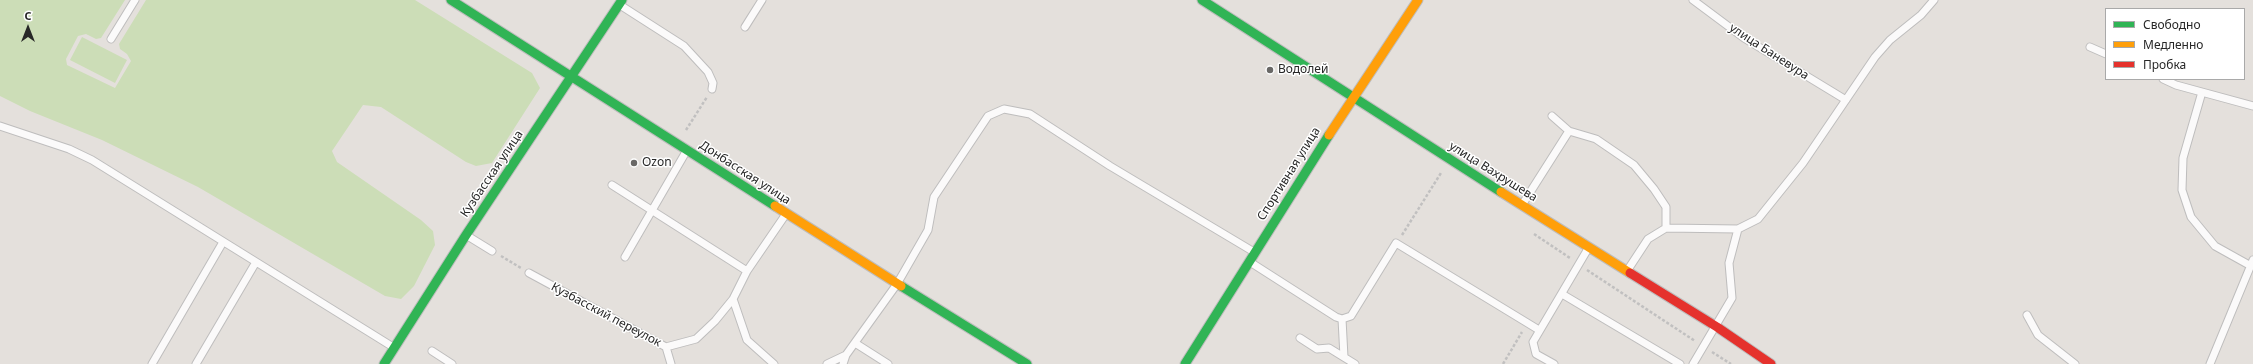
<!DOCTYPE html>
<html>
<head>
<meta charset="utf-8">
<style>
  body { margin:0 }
  #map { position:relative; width:2253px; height:364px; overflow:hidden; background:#e4e0dc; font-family:"Noto Sans",sans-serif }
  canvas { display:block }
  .legend { position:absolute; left:2105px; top:8px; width:140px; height:72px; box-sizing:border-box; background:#fff; border:1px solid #a9a9a9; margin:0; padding:5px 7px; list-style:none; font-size:12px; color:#272727 }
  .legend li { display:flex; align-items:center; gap:8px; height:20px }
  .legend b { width:20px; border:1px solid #a9a9a9 }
  .north { position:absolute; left:8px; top:8px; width:40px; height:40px; -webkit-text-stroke:3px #fff; paint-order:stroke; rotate:0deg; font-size:11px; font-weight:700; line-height:16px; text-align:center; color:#272727 }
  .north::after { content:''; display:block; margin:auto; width:14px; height:18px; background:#272727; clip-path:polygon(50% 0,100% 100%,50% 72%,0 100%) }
</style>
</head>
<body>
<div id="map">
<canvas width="2253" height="364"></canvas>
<ul class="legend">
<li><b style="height:5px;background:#30b455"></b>Свободно</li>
<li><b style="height:5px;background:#ff9f0a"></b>Медленно</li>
<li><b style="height:5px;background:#e5322d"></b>Пробка</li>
</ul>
<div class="north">С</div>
</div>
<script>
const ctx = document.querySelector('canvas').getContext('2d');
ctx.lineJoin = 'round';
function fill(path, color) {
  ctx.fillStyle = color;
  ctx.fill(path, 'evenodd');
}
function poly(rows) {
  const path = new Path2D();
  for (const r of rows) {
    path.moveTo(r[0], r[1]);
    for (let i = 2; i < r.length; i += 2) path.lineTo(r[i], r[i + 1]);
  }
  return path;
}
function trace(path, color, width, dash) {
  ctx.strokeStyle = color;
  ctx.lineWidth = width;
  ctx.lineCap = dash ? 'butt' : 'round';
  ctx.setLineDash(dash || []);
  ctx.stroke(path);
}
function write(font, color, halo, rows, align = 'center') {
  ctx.font = font + ' "Noto Sans",sans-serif';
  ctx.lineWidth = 3;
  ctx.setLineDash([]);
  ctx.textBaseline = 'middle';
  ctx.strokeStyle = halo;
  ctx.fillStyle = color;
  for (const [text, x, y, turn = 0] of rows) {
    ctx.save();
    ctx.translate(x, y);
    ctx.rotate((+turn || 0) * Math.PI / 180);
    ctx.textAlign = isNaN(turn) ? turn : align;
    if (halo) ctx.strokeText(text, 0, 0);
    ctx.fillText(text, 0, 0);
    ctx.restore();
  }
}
fill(poly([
  [0,0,125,0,101,38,96,39,86,34,78,36,66,59,67,65,115,88,131,61,127,54,120,49,119,44,146,0,415,0,532,73,540,88,492,163,476,166,466,162,381,107,363,105,332,151,337,162,421,220,433,231,435,245,414,286,401,299,385,296,198,187,102,140,30,111,0,96],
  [82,37,127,60,115,83,70,60]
]), '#ccddb7');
const lane = poly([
  [1693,0,1744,38,1846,100],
  [620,5,684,46,708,72,713,83,712,89],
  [745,27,762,0],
  [111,39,135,0],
  [2090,47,2106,54],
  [2163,79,2176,85,2253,106],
  [2202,92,2183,158,2182,190,2191,217,2215,246,2251,266],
  [1552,116,1569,131,1596,139,1634,165,1654,189,1666,207,1666,228],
  [0,126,69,149,92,160,393,347],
  [612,185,747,271],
  [1522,205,1569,131],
  [466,235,492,251],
  [625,257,687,150],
  [1250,262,1336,317,1342,319,1351,316,1396,243,1539,330],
  [1627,271,1648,239,1666,228,1738,229,1758,219,1803,163,1875,57,1890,40,1921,15,1934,0],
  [529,273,666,347,696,339,715,321,733,299,747,271,786,214],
  [1562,294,1680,364],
  [733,299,747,340,774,364],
  [2027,315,2038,335,2075,364],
  [1342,319,1344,357],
  [1300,338,1317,349,1329,348,1355,364],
  [855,343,888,364],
  [666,347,671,364],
  [432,351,452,364],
  [152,364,223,242],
  [196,364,256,262],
  [827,364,846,355],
  [843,364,846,355,897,284,928,230,934,197,988,116,1004,109,1030,114,1110,166,1254,252],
  [1554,364,1536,354,1533,342,1589,247],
  [1693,364,1732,298,1729,263,1738,229],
  [2210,364,2253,260]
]);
const fast = poly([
  [451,0,775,206],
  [1202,0,1501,192],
  [901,286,1027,364],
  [384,364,466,235,622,0],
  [1185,364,1329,135]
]);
const slow = poly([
  [1329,135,1418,0],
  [1501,192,1630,273],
  [775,206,901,286]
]);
const jam = poly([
  [1630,273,1717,327,1771,364]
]);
trace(lane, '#bebdbd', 9);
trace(fast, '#bebdbd', 11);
trace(slow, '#bebdbd', 11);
trace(jam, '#bebdbd', 11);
trace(poly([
  [686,130,707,97],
  [1534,234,1570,258],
  [1402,235,1441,173],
  [501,256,521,268],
  [1587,270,1695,341],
  [1712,352,1731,364],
  [1503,364,1522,332]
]), '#c1c0c0', 2.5, [3, 2]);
trace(lane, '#fbfafa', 7);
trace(fast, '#30b455', 9);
trace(slow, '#ff9f0a', 9);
trace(jam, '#e5322d', 9);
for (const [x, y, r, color] of [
  [1270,70,4,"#696866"],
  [634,163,4,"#696866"]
]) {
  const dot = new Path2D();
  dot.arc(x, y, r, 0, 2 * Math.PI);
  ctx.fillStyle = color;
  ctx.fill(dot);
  trace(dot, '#fff', 1.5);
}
write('12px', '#272727', '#fff', [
  ["улица Баневура",1769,52,33],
  ["улица Вахрушева",1493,172,32],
  ["Донбасская улица",745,173,33],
  ["Кузбасская улица",492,174,-56],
  ["Спортивная улица",1289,174,-58],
  ["Кузбасский переулок",606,315,28]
]);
write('12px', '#272727', '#fff', [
  ["Водолей",1278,70],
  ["Ozon",642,163]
], 'left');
</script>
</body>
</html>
